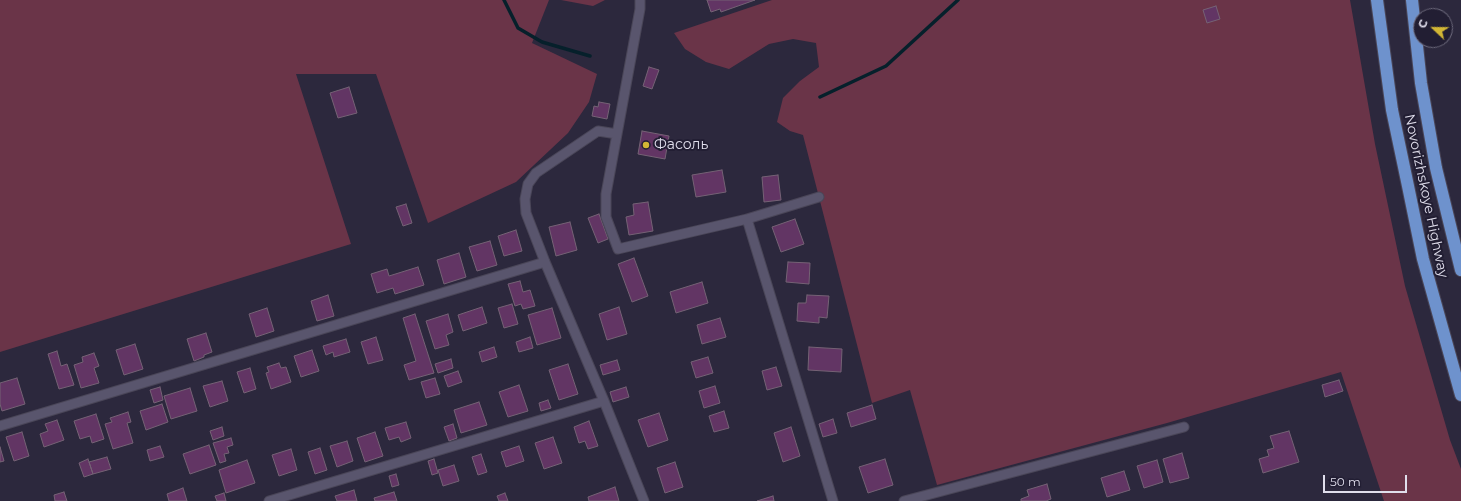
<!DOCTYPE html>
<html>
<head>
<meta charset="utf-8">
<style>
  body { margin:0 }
  #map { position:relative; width:1461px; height:501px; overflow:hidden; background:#2c283d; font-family:Montserrat,sans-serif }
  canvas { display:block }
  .north { position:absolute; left:1413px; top:8px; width:40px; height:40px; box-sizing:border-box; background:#221e33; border:1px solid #6e6b7d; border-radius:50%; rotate:292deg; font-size:11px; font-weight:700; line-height:16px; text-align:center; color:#e0deec }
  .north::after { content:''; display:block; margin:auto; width:14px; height:18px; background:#d2b635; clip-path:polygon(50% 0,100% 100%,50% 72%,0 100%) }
  .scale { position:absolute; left:1323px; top:475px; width:84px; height:18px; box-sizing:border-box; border:2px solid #e0deec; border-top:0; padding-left:5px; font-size:12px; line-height:14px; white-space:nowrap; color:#e0deec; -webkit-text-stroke:3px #221e33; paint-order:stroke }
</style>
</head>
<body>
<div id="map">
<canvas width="1461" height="501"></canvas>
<div class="north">С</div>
<div class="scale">50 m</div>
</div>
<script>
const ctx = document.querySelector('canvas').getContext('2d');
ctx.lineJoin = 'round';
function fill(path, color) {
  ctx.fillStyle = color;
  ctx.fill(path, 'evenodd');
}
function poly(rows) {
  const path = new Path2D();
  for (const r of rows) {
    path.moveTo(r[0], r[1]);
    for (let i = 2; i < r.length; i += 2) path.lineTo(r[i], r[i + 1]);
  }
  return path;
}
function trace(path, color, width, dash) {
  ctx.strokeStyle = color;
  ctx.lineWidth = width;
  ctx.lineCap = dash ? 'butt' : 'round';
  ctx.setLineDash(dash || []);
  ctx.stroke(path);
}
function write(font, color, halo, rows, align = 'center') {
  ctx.font = font + ' Montserrat,sans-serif';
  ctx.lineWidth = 4;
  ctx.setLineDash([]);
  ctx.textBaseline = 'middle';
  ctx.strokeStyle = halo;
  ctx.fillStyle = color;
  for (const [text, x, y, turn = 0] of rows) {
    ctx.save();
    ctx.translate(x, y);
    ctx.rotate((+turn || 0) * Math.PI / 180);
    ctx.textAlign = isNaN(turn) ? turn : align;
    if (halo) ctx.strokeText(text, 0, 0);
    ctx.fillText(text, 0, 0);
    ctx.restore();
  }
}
fill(poly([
  [0,0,549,0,532,43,597,74,589,102,568,133,516,182,428,223,376,74,296,74,351,244,0,352],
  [561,0,605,0,593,6],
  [772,0,1350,0,1375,144,1405,286,1450,440,1461,469,1461,501,1384,501,1341,372,1167,423,937,485,910,390,872,403,803,135,790,131,777,122,783,98,800,81,819,67,816,43,793,39,769,44,729,69,706,62,685,49,674,33]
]), '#6a3448');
trace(poly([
  [504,0,518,28,542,42,590,56],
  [820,97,886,66,958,0]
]), '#06202b', 3.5);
const building = poly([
  [707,0,755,0,721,12,720,9,711,12,707,0],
  [1216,6,1220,19,1207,23,1203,10,1216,6],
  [649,67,659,70,652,89,643,86,649,67],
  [349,87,357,113,338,118,330,93,349,87],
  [599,102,610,104,607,119,592,116,594,106,598,107,599,102],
  [642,131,669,136,665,159,638,154,642,131],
  [722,170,726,192,696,197,692,175,722,170],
  [778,175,781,200,764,202,762,177,778,175],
  [648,202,653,231,629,235,626,217,634,215,633,204,648,202],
  [406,204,412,223,403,226,396,207,406,204],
  [599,214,608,239,598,243,588,218,599,214],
  [795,219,804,244,781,252,772,227,795,219],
  [570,222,577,250,556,256,549,227,570,222],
  [516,230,522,251,504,256,498,236,516,230],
  [490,241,497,265,477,271,469,247,490,241],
  [459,253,466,277,444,284,437,260,459,253],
  [634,258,648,296,632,302,618,264,634,258],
  [788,262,810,263,809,284,786,282,788,262],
  [418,267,424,285,395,294,393,288,377,293,371,274,387,269,389,276,418,267],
  [520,281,523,292,530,290,535,306,523,309,521,304,515,306,508,284,520,281],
  [702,282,708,303,676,313,670,292,702,282],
  [328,295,334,316,317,321,311,301,328,295],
  [807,295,829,296,827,318,819,317,819,323,797,321,798,303,806,303,807,295],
  [512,304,518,324,504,328,498,308,512,304],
  [482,307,487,323,463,331,458,315,482,307],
  [619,307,627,334,607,340,599,314,619,307],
  [267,308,274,331,256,337,249,314,267,308],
  [552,308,561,338,537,345,528,315,552,308],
  [415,314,434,373,409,380,404,365,416,361,403,318,415,314],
  [448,314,453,332,446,335,449,345,435,349,426,321,448,314],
  [720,318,726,337,702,344,697,325,720,318],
  [206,333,212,352,204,355,204,357,194,361,187,339,206,333],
  [376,337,383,360,368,364,361,342,376,337],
  [530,337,533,348,519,352,516,342,530,337],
  [346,339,350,352,334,357,333,352,326,355,323,346,346,339],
  [135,344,143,369,124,375,116,350,135,344],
  [494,347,497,357,482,362,479,352,494,347],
  [809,347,842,349,841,372,808,370,809,347],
  [312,350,319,371,301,377,294,356,312,350],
  [57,351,61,366,67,364,74,385,59,389,48,354,57,351],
  [94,353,99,366,94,368,99,383,81,388,74,365,83,362,82,357,94,353],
  [708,357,713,373,696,378,691,362,708,357],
  [451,359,453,368,438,373,435,364,451,359],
  [617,360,620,370,603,375,600,365,617,360],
  [279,363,281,368,286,367,291,382,271,389,266,373,269,372,267,367,279,363],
  [568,364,578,394,559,400,549,370,568,364],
  [776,367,782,386,767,390,762,371,776,367],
  [250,368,256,389,244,393,237,372,250,368],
  [458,371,462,382,448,387,444,376,458,371],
  [17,378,25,404,2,411,0,404,0,383,17,378],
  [435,378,440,394,426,398,421,382,435,378],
  [1339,380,1343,391,1325,397,1322,385,1339,380],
  [222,381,228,401,210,407,203,386,222,381],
  [519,385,528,411,508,417,499,392,519,385],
  [715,386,720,403,704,408,699,391,715,386],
  [160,387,163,400,154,403,150,390,160,387],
  [626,387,629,397,613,402,610,392,626,387],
  [190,388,197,411,171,419,164,396,190,388],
  [548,400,551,408,541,411,539,403,548,400],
  [479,402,487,425,461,433,454,410,479,402],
  [162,404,168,422,146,430,140,411,162,404],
  [872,405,876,419,851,427,847,413,872,405],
  [724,411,729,428,714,432,709,416,724,411],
  [128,412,131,422,127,423,133,443,113,449,105,424,112,422,110,418,128,412],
  [659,413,668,440,648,447,638,420,659,413],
  [96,414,104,439,92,443,90,436,80,439,74,421,96,414],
  [833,419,837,433,823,437,819,424,833,419],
  [57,420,64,440,44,447,40,434,48,431,45,424,57,420],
  [589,421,598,446,588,449,585,441,579,443,574,427,589,421],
  [406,422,411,438,401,442,399,437,389,440,385,428,406,422],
  [453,424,457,438,449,441,444,427,453,424],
  [222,427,224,436,213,440,210,431,222,427],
  [791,427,800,456,783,462,774,433,791,427],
  [1289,431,1299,462,1263,473,1259,459,1269,456,1267,450,1274,448,1270,436,1289,431],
  [22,432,29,456,14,461,6,437,22,432],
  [375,432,383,456,365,462,357,438,375,432],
  [553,437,562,463,544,469,535,443,553,437],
  [231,438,233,445,227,447,229,453,224,454,226,461,220,463,213,443,231,438],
  [347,441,353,461,337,467,330,446,347,441],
  [209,445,216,465,190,474,183,454,209,445],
  [160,446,164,457,150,461,147,450,160,446],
  [519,446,524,461,506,467,501,452,519,446],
  [0,447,4,461,0,462,0,447],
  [320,448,327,470,315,474,308,452,320,448],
  [291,449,297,470,279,476,272,455,291,449],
  [1182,453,1189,478,1170,483,1163,459,1182,453],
  [481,454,487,472,478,475,472,457,481,454],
  [107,457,111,469,93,474,89,462,107,457],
  [88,459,93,474,84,477,79,463,88,459],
  [434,459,438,473,432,475,428,461,434,459],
  [885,459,893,485,868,493,859,467,885,459],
  [247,460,255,483,226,493,219,470,247,460],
  [1157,460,1163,482,1144,488,1137,466,1157,460],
  [675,462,683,487,665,493,657,468,675,462],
  [454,465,459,481,443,486,438,470,454,465],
  [1124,471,1130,490,1107,497,1101,478,1124,471],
  [396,474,399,485,392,487,389,476,396,474],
  [1047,484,1051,499,1046,501,1021,501,1021,499,1029,496,1027,490,1047,484],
  [615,487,619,501,589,501,588,497,615,487],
  [183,488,187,501,169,501,167,494,183,488],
  [354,490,357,501,337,501,335,496,354,490],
  [64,492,67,501,55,501,54,495,64,492],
  [394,492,397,501,375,501,374,498,394,492],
  [224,493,226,501,217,501,215,496,224,493],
  [505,493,508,501,499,501,497,496,505,493],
  [773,496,774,501,757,501,773,496]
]);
fill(building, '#623564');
trace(building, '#756275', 1);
const street = poly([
  [640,0,640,9,606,194,606,217,618,249,747,219,833,501],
  [617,134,598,131,536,173,528,184,525,199,526,213,545,262,604,401,644,501],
  [747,219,819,197],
  [0,426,545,262],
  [269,501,604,401],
  [904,501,1184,427]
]);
const highway = poly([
  [1377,0,1392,110,1408,186,1423,259,1461,395],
  [1412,0,1421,83,1436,168,1461,270]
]);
trace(street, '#4a4658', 11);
trace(highway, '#4a4658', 14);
trace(street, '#59556d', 9);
trace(highway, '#6e92cd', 12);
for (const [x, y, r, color] of [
  [646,145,4,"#d2b635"]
]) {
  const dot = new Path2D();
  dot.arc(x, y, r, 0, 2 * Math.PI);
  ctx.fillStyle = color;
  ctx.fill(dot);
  trace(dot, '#221e33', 1.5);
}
write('14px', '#e0deec', '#221e33', [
  ["Фасоль",654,145]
], 'left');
write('14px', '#e0deec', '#221e33', [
  ["Novorizhskoye Highway",1426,196,78]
]);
</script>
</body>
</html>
